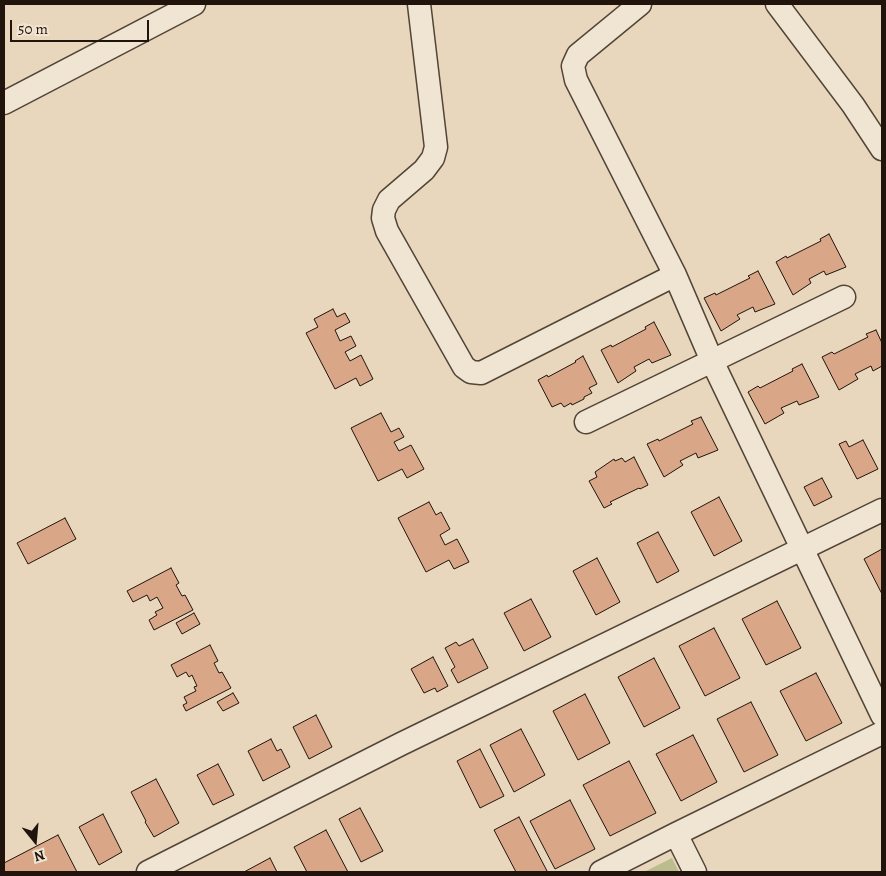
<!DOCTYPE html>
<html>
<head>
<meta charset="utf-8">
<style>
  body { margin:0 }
  #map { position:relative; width:886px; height:876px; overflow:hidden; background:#e8d7bc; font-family:Alegreya,serif }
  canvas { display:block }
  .frame { position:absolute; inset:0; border:5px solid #20140c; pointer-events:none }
  .north { position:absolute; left:10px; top:816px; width:50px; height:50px; -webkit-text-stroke:4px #f0e5d3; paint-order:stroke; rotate:163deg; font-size:14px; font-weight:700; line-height:20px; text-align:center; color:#20140c }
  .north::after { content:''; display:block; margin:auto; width:18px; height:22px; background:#20140c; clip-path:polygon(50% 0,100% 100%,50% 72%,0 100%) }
  .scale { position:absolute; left:10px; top:20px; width:139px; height:22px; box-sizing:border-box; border:2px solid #20140c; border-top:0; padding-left:6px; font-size:15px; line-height:18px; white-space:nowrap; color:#20140c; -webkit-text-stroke:4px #f0e5d3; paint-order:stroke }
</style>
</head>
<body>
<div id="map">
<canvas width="886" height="876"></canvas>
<div class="frame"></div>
<div class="north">N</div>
<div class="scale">50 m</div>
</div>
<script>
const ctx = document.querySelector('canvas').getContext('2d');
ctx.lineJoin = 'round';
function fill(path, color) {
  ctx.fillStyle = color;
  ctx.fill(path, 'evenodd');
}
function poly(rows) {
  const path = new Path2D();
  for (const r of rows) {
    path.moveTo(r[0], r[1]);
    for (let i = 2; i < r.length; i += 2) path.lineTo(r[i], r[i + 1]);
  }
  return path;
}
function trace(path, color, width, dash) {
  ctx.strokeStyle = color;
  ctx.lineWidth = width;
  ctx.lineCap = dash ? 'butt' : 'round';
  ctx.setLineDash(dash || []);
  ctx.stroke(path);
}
fill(poly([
  [672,858,679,872,644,872]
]), '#bbbd8d');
const building = poly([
  [829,234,846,267,826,275,824,271,809,279,811,283,793,295,776,262,786,256,787,258,821,241,820,239,829,234],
  [758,271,775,304,755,312,753,307,737,315,740,319,721,331,704,298,715,293,716,295,750,278,748,276,758,271],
  [333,309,337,317,345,313,350,322,335,330,340,341,351,336,356,346,345,352,350,361,361,355,373,379,360,386,356,378,335,389,306,333,318,327,314,319,333,309],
  [654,322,671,355,652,363,649,359,634,367,636,371,618,383,601,350,611,345,612,347,646,329,645,327,654,322],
  [876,330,882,343,882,366,873,371,871,366,855,374,858,379,839,390,822,357,832,352,834,354,868,337,866,334,876,330],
  [583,356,597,384,589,388,592,393,584,397,584,399,572,405,571,403,564,407,561,403,552,407,538,380,547,375,548,377,576,362,575,361,583,356],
  [802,364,819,397,799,405,797,401,781,408,784,413,765,424,748,392,758,386,760,388,793,371,792,369,802,364],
  [381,413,391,432,399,428,404,437,394,442,399,451,411,445,424,469,407,478,402,469,378,481,351,428,381,413],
  [701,417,718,450,698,458,696,453,680,461,683,465,664,477,647,444,658,439,659,441,693,424,691,421,701,417],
  [863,440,878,469,857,479,839,444,846,441,849,447,863,440],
  [634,457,648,485,640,489,639,488,610,502,612,504,604,508,589,481,597,477,595,472,614,459,615,461,622,458,625,462,634,457],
  [822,478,832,497,814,506,804,487,822,478],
  [719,497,742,541,714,556,691,512,719,497],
  [429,502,436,515,441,512,450,529,440,535,445,545,457,539,469,562,454,569,449,560,426,572,398,518,429,502],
  [65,518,76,539,28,564,17,543,65,518],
  [658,532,679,571,657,583,637,543,658,532],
  [882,549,882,594,864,559,882,549],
  [597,558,620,602,596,615,573,571,597,558],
  [171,568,179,583,176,585,182,596,185,595,193,610,154,630,149,620,157,615,155,612,163,608,157,597,150,601,147,595,133,602,127,591,171,568],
  [531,599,551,637,524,651,504,613,531,599],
  [777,601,801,648,766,665,742,619,777,601],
  [194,613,200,624,182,634,176,623,194,613],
  [714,628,740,678,705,696,679,646,714,628],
  [473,639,488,668,458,683,451,670,455,667,445,648,456,642,459,646,473,639],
  [210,645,218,661,214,663,219,673,222,672,231,688,186,711,183,705,187,703,184,697,196,691,194,687,197,686,192,675,189,677,186,672,177,677,171,665,210,645],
  [433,657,448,686,437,692,435,688,424,693,411,669,433,657],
  [654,658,680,708,644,727,618,677,654,658],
  [816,673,842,723,806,741,780,691,816,673],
  [233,693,239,703,223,711,217,702,233,693],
  [585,694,610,743,578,760,553,711,585,694],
  [751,702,778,755,744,772,717,719,751,702],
  [316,715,332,747,309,759,293,727,316,715],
  [521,729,545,775,514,792,490,745,521,729],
  [693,735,717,782,681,801,656,754,693,735],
  [271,739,277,751,281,749,290,767,263,781,248,751,271,739],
  [480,749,504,796,480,808,457,761,480,749],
  [629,761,656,813,610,836,583,785,629,761],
  [218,764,234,795,213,805,197,775,218,764],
  [156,779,179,823,154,837,145,822,146,821,131,792,156,779],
  [570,800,595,849,555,869,530,821,570,800],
  [360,808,383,851,361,862,339,819,360,808],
  [103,814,122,852,99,865,79,827,103,814],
  [519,817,547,871,544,872,516,872,494,830,519,817],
  [326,830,348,872,307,872,294,847,326,830],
  [58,835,77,872,4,872,4,863,58,835],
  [270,858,277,872,244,872,270,858]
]);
fill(building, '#d9a788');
trace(building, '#20140c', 1);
const minor = poly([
  [419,4,436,147,433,158,424,170,389,200,384,210,383,218,387,231,464,367,471,372,481,373,675,275,712,361,882,715],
  [640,4,578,55,573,66,576,80,675,275],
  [777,4,853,105,882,149],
  [4,103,194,4],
  [586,422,844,297],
  [676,834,695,872],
  [148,872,401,744,882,510],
  [601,872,676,834,882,733]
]);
trace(minor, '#524538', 25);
trace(minor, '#f0e5d3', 22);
</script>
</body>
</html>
